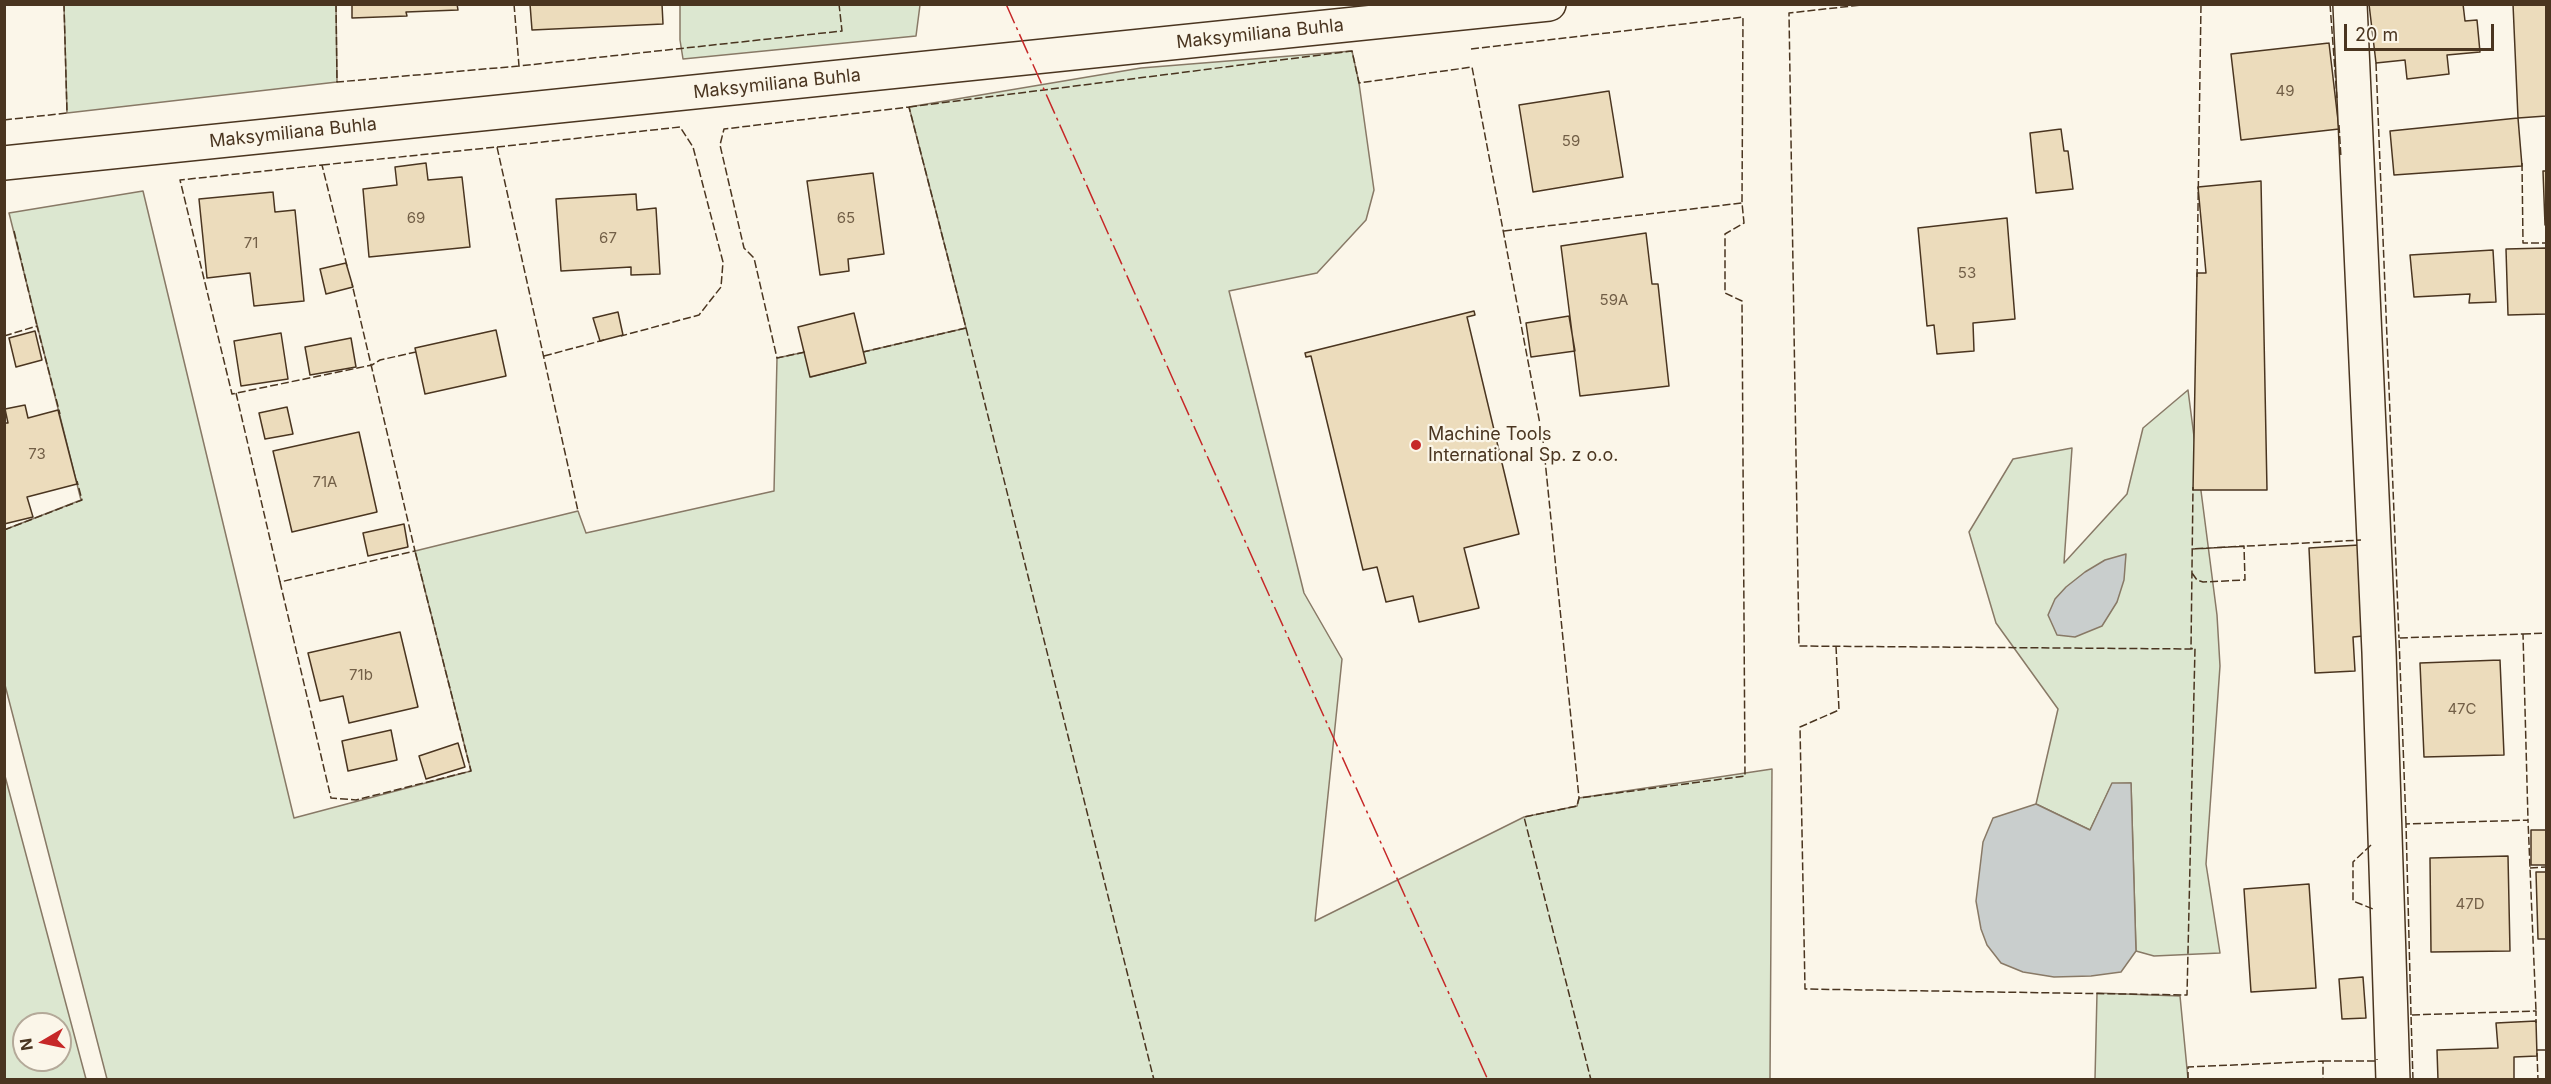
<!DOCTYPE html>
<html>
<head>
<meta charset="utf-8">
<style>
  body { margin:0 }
  #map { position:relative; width:2551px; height:1084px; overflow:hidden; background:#fbf6e9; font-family:Inter,sans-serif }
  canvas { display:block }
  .frame { position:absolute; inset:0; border:6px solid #4a3520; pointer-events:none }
  .north { position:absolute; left:12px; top:1012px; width:60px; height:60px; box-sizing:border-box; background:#fbf6e9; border:2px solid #b4a999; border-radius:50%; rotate:261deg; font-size:16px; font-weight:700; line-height:24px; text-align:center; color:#4a3520 }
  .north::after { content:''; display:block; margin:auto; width:21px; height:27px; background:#c62828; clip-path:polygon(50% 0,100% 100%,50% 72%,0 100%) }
  .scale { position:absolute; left:2344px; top:24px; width:150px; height:27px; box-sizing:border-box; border:3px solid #4a3520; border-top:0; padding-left:8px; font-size:18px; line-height:21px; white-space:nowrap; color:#4a3520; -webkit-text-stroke:4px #fbf6e9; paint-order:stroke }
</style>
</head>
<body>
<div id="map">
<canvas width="2551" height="1084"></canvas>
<div class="frame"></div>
<div class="north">N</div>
<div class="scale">20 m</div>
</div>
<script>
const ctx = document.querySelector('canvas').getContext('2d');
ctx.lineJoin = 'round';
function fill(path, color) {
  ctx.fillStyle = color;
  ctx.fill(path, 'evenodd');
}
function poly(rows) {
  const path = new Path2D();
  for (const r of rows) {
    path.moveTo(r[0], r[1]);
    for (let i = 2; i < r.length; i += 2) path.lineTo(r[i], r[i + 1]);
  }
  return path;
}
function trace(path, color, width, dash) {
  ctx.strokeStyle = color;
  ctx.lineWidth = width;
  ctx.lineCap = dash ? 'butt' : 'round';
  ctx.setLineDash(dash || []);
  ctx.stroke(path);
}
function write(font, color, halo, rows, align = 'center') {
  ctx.font = font + ' Inter,sans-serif';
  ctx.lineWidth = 4.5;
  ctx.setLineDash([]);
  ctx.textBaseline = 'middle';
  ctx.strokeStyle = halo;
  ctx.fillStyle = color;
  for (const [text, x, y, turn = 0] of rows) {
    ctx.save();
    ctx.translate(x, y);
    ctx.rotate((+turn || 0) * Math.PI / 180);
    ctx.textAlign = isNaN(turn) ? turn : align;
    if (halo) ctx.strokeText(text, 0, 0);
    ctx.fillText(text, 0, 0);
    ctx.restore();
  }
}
const green = poly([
  [64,5,336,5,337,82,67,113,64,5],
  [680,5,680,4,920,5,916,36,683,59,680,40,680,5],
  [1352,51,1359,83,1374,190,1366,220,1317,273,1229,291,1304,593,1342,659,1315,921,1524,817,1577,806,1579,798,1772,769,1770,1079,107,1079,5,685,4,530,81,500,9,213,143,191,294,818,471,771,415,551,578,511,586,533,774,491,777,358,805,352,811,377,865,363,863,352,966,328,909,107,1141,68,1352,51],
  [2188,390,2217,615,2220,666,2206,864,2220,953,2154,956,2136,951,2131,783,2112,784,2090,830,2036,804,2058,709,1996,623,1969,532,2013,459,2072,448,2064,563,2127,494,2143,428,2188,390],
  [4,776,5,776,86,1079,5,1079,4,776],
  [24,1024,60,1024,60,1060,24,1060,24,1024],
  [2097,993,2180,996,2188,1079,2095,1079,2097,993]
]);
fill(green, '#dce7d0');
trace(green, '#887966', 1.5);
const water = poly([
  [2126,554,2124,580,2117,602,2102,626,2075,637,2057,635,2048,615,2055,599,2066,587,2085,572,2105,560,2126,554],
  [2112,783,2131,783,2136,951,2121,972,2091,976,2054,977,2023,972,2001,963,1987,945,1981,929,1976,901,1983,842,1993,818,2036,804,2090,830,2112,783]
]);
fill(water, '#c9cecd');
trace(water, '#887966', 1.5);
const building = poly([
  [352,4,457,4,458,10,406,12,407,16,352,18,352,4],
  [530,4,662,4,663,24,532,30,530,4],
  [2369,4,2463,4,2465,21,2477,20,2480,52,2447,55,2449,74,2407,79,2405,60,2376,63,2369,4],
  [2513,4,2546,4,2546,116,2518,118,2513,4],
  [2329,43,2339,129,2241,140,2231,54,2329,43],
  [1609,91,1623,177,1533,192,1519,105,1609,91],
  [2518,118,2522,166,2394,175,2390,131,2518,118],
  [2061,129,2064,151,2068,151,2073,189,2036,193,2030,133,2061,129],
  [426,163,428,180,462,177,470,247,369,257,363,189,397,185,395,167,426,163],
  [2543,171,2546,171,2546,225,2545,225,2543,171],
  [873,173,884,254,848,259,849,271,820,275,807,181,873,173],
  [2261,181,2267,490,2193,490,2197,273,2206,273,2198,187,2261,181],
  [273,192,275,212,295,210,304,301,254,306,250,273,207,278,199,199,273,192],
  [636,194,637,210,656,208,660,274,631,275,631,267,561,271,556,199,636,194],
  [2007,218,2015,319,1973,323,1974,351,1937,354,1934,325,1927,326,1918,228,2007,218],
  [1646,233,1652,284,1658,284,1669,386,1580,396,1561,246,1646,233],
  [2546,248,2546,314,2508,315,2506,249,2546,248],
  [2493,250,2496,302,2469,303,2470,294,2414,297,2410,255,2493,250],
  [346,263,353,287,326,294,320,269,346,263],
  [1474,311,1475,315,1467,317,1519,534,1464,548,1479,608,1419,622,1413,596,1386,602,1377,567,1363,570,1311,356,1306,357,1305,353,1474,311],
  [618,312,623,335,600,341,593,318,618,312],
  [854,313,866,363,810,377,798,327,854,313],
  [1569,316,1575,351,1531,357,1526,323,1569,316],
  [496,330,506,376,425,394,415,348,496,330],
  [35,331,42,360,16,367,9,338,35,331],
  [281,333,288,379,241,386,234,341,281,333],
  [351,338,356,367,310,375,305,347,351,338],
  [25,405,28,418,58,410,77,484,27,497,33,517,4,524,4,423,8,423,5,409,25,405],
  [287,407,293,434,265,439,259,413,287,407],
  [359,432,377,512,292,532,273,451,359,432],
  [404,524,408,547,368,556,363,533,404,524],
  [2359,545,2363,636,2353,637,2355,671,2315,673,2309,548,2359,545],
  [400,632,418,707,349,723,343,696,320,701,308,653,400,632],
  [2500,660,2504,755,2424,757,2420,663,2500,660],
  [391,730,397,760,348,771,342,741,391,730],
  [458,743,465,767,426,779,419,756,458,743],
  [2531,830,2546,830,2546,865,2531,865,2531,830],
  [2508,856,2510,951,2431,952,2430,858,2508,856],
  [2536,872,2546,872,2546,939,2538,939,2536,872],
  [2309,884,2316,988,2251,992,2244,889,2309,884],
  [2363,977,2366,1018,2342,1019,2339,979,2363,977],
  [2536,1021,2537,1056,2514,1057,2514,1080,2438,1080,2437,1050,2498,1048,2496,1023,2536,1021]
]);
fill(building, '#ecdcbc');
trace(building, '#4a3520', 1.5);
const minor = poly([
  [2350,4,2379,652,2393,1080],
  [4,163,1549,4]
]);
trace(minor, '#4a3520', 36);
trace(minor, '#fbf6e9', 33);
trace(poly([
  [336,4,337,82,519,66],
  [514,4,519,66,842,31,839,4],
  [1139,4,1148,4],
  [1870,4,1789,13,1799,646,2191,649,2193,487],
  [2330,4,2337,98],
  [1471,49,1743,17,1742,203],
  [2376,63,2399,638],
  [909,107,1352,51,1359,83,1472,67,1543,440,1579,798,1577,806,1524,817,1591,1080],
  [4,120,67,113,64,5],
  [2339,125,2341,158],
  [497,147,680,127,693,147,723,262,721,287,699,315,621,336],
  [2522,163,2523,243,2546,243],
  [322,165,497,147,578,511],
  [14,231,37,326],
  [1504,231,1742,203,1744,223,1725,234,1725,293,1742,301,1745,776,1579,798],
  [347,266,322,165,180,180,232,394,372,365,380,360,416,352],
  [2197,277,2201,4],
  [966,328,1154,1080],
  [4,336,37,326,60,414],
  [805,352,777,358,754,258,744,248,720,145,724,129,909,107,966,328,863,352],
  [544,356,604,340],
  [236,393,280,582,415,551,352,284],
  [4,530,82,500,77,481],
  [2192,573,2197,580,2203,582,2245,580,2244,546,2192,549,2361,540],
  [280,582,331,798,356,800,471,771,415,551],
  [2523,634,2546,633],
  [1836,646,1839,710,1800,727,1805,989,2187,995,2195,648,2191,649],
  [2406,824,2399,638,2523,634,2528,820],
  [2371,845,2353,862,2353,901,2373,909],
  [2530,868,2546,867],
  [2411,1015,2406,824,2528,820,2536,1011],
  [2537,1050,2546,1050],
  [2537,1053,2538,1080],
  [2323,1061,2377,1061,2377,1059],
  [2188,1080,2188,1067,2323,1061,2323,1080],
  [2413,1080,2411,1015,2536,1011,2536,1023]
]), '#4a3520', 1.5, [8, 3]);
trace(poly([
  [1006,4,1265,586,1488,1080]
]), '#c62828', 1.5, [21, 4.5, 3, 4.5]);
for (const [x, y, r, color] of [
  [1416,445,6,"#c62828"]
]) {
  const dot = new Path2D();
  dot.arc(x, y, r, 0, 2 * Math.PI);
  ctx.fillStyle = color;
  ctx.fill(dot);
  trace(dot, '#fbf6e9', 2);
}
write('15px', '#725f47', null, [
  ["49",2285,91],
  ["59",1571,141],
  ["69",416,218],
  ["65",846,218],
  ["67",608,238],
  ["71",251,243],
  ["53",1967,273],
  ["59A",1614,300],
  ["73",37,454],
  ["71A",325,482],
  ["71b",361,675],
  ["47C",2462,709],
  ["47D",2470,904]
]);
write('18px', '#4a3520', '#fbf6e9', [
  ["Maksymiliana Buhla",1260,34,-6],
  ["Maksymiliana Buhla",777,84,-6],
  ["Maksymiliana Buhla",293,133,-6]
]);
write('18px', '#4a3520', '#fbf6e9', [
  ["Machine Tools",1428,435],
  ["International Sp. z o.o.",1428,456]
], 'left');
</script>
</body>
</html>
